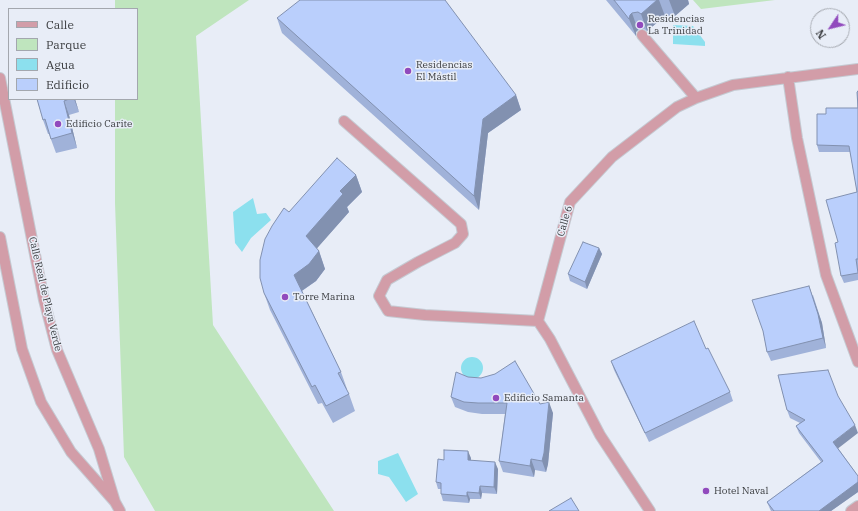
<!DOCTYPE html>
<html>
<head>
<meta charset="utf-8">
<style>
  body { margin:0 }
  #map { position:relative; width:858px; height:511px; overflow:hidden; background:#e8edf7; font-family:"IBM Plex Serif",serif }
  canvas { display:block }
  .legend { position:absolute; left:8px; top:8px; width:130px; height:92px; box-sizing:border-box; background:#e8edf7; border:1px solid #a3a7ae; margin:0; padding:5px 7px; list-style:none; font-size:12px; color:#3b3d40 }
  .legend li { display:flex; align-items:center; gap:8px; height:20px }
  .legend b { width:20px; border:1px solid #a3a7ae }
  .north { position:absolute; left:810px; top:8px; width:40px; height:40px; box-sizing:border-box; background:#e8edf7; border:1px solid #a3a7ae; border-radius:50%; rotate:235deg; font-size:11px; font-weight:700; line-height:16px; text-align:center; color:#3b3d40 }
  .north::after { content:''; display:block; margin:auto; width:14px; height:18px; background:#914abd; clip-path:polygon(50% 0,100% 100%,50% 72%,0 100%) }
</style>
</head>
<body>
<div id="map">
<canvas width="858" height="511"></canvas>
<ul class="legend">
<li><b style="height:5px;background:#d29da8"></b>Calle</li>
<li><b style="height:11px;background:#bfe5be"></b>Parque</li>
<li><b style="height:11px;background:#8ce0ee"></b>Agua</li>
<li><b style="height:11px;background:#bacffc"></b>Edificio</li>
</ul>
<div class="north">N</div>
</div>
<script>
const ctx = document.querySelector('canvas').getContext('2d');
ctx.lineJoin = 'round';
function fill(path, color) {
  ctx.fillStyle = color;
  ctx.fill(path, 'evenodd');
}
function poly(rows) {
  const path = new Path2D();
  for (const r of rows) {
    if (r.length === 3) {
      path.moveTo(r[0] + r[2], r[1]);
      path.arc(r[0], r[1], r[2], 0, 2 * Math.PI);
      continue;
    }
    path.moveTo(r[0], r[1]);
    for (let i = 2; i < r.length; i += 2) path.lineTo(r[i], r[i + 1]);
  }
  return path;
}
function trace(path, color, width, dash) {
  ctx.strokeStyle = color;
  ctx.lineWidth = width;
  ctx.lineCap = dash ? 'butt' : 'round';
  ctx.setLineDash(dash || []);
  ctx.stroke(path);
}
function write(font, color, halo, rows, align = 'center') {
  ctx.font = font + ' "IBM Plex Serif",serif';
  ctx.lineWidth = 3;
  ctx.setLineDash([]);
  ctx.textBaseline = 'middle';
  ctx.strokeStyle = halo;
  ctx.fillStyle = color;
  for (const [text, x, y, turn = 0] of rows) {
    ctx.save();
    ctx.translate(x, y);
    ctx.rotate((+turn || 0) * Math.PI / 180);
    ctx.textAlign = isNaN(turn) ? turn : align;
    if (halo) ctx.strokeText(text, 0, 0);
    ctx.fillText(text, 0, 0);
    ctx.restore();
  }
}
fill(poly([
  [115,0,249,0,196,36,213,325,334,511,155,511,124,457,115,203,115,99,137,99,137,9,115,9],
  [693,0,775,0,701,9]
]), '#bfe5be');
fill(poly([
  [673,25,693,26,705,42,705,46,673,44],
  [253,198,257,214,266,213,271,220,251,238,242,252,235,243,233,212],
  [472,368,11],
  [398,453,418,494,406,502,389,477,378,474,378,461]
]), '#8ce0ee');
const minor = poly([
  [642,35,696,98],
  [788,77,797,138,826,275,858,362],
  [0,78,44,300,57,350,99,449,115,502],
  [344,121,461,224,463,234,455,243,418,262,387,280,379,296,388,311,425,315,538,321],
  [0,237,22,349,41,402,71,452,115,502,120,511],
  [650,511,600,435,550,339,538,321,570,202,612,157,677,107,696,98,733,85,858,69],
  [851,511,858,506]
]);
trace(minor, '#c5cad2', 12);
trace(minor, '#d29da8', 10);
fill(poly([
  [606,0,688,0,689,4,675,16,665,16,647,31,644,29,638,30,636,32,636,36],
  [277,18,516,95,521,110,488,133,479,210,282,33],
  [858,91,858,280,844,283,841,276,838,242,857,192,850,152,819,152,817,145,826,114,858,108],
  [37,99,75,99,79,112,69,115,77,148,56,153,49,134,48,134,43,120],
  [356,175,362,192,347,207,349,212,316,249,319,251,325,269,316,281,302,291,341,372,347,389,346,389,349,394,355,411,333,423,322,403,318,404,270,310,264,293,289,212],
  [599,248,602,254,587,289,570,281,568,274],
  [813,295,822,323,826,348,771,361,767,352,763,331],
  [706,349,730,392,733,401,649,442,614,370,611,361],
  [778,375,838,448,858,476,858,492,831,511,771,511,770,509,767,502,821,462,799,433,796,426,800,423,790,418,787,410],
  [468,377,540,404,553,413,548,464,546,472,535,470,534,477,503,472,499,461,505,414,482,414,468,412,455,407,451,397],
  [471,458,471,460,498,469,497,494,482,493,481,499,470,499,469,503,443,501,441,494,441,489,438,489,436,482]
]), '#a0b2d9');
fill(poly([
  [657,0,659,0,665,16,647,31,641,14],
  [669,0,688,0,689,4,675,16],
  [632,13,638,30,636,32,636,36,629,19,630,15],
  [516,95,521,110,488,133,479,210,474,196,483,119],
  [74,99,75,99,79,112],
  [64,101,69,115,77,148,72,133],
  [356,175,362,192,347,207,349,212,312,254,306,236,340,191],
  [599,248,602,254,587,289,585,282],
  [319,251,325,269,316,281,300,292,294,275],
  [809,286,822,323,826,348,823,338],
  [549,402,553,413,548,464,546,472,542,461],
  [855,425,858,433,836,450,833,442],
  [468,451,471,458,470,466,468,460],
  [531,459,535,470,534,477,530,466],
  [495,462,498,469,497,494,494,487],
  [858,482,858,492,831,511,819,511],
  [480,486,482,493,481,499,479,493],
  [467,492,470,499,469,503,467,496]
]), '#8291b0');
const building = poly([
  [300,0,445,0,516,95,483,119,474,196,277,18,300,0],
  [614,0,657,0,641,14,638,12,632,13,630,15,629,19,614,0],
  [858,91,858,259,856,259,858,273,841,276,835,243,838,242,826,200,857,192,849,146,817,145,817,114,826,114,826,108,858,108,857,92,858,91],
  [37,99,69,99,64,101,72,133,51,139,45,119,43,120,37,99],
  [337,158,356,175,340,191,343,194,306,236,319,251,309,264,294,275,341,372,338,373,349,394,326,406,315,385,312,387,264,293,260,278,260,260,265,239,272,226,284,208,289,212,337,158],
  [583,242,599,248,585,282,568,274,583,242],
  [809,286,818,314,823,338,767,352,763,331,752,300,809,286],
  [694,321,706,349,708,348,730,392,645,433,611,361,694,321],
  [515,361,540,404,549,402,544,453,542,461,531,459,530,466,499,461,507,403,478,403,464,402,451,397,456,372,468,377,481,378,495,374,515,361],
  [828,370,838,396,855,425,833,442,858,476,858,482,819,511,774,511,767,502,823,461,796,426,805,420,787,410,778,375,828,370],
  [444,450,468,451,468,460,495,462,494,487,480,486,479,493,467,492,467,496,441,494,441,483,436,482,438,459,444,460,444,450],
  [571,498,579,511,549,511,571,498]
]);
fill(building, '#bacffc');
trace(building, '#8291b0', 1);
for (const [x, y, r, color] of [
  [640,25,4,"#914abd"],
  [408,71,4,"#914abd"],
  [58,124,4,"#914abd"],
  [285,297,4,"#914abd"],
  [496,398,4,"#914abd"],
  [706,491,4,"#914abd"]
]) {
  const dot = new Path2D();
  dot.arc(x, y, r, 0, 2 * Math.PI);
  ctx.fillStyle = color;
  ctx.fill(dot);
  trace(dot, '#e8edf7', 1.5);
}
write('10px', '#3b3d40', '#e8edf7', [
  ["Residencias",648,19],
  ["La Trinidad",648,31],
  ["Residencias",416,65],
  ["El Mástil",416,77],
  ["Edificio Carite",66,124],
  ["Torre Marina",293,297],
  ["Edificio Samanta",504,398],
  ["Hotel Naval",714,491]
], 'left');
write('10px', '#3b3d40', '#e8edf7', [
  ["Calle 6",565,221,-74],
  ["Calle Real de Playa Verde",45,294,77]
]);
</script>
</body>
</html>
